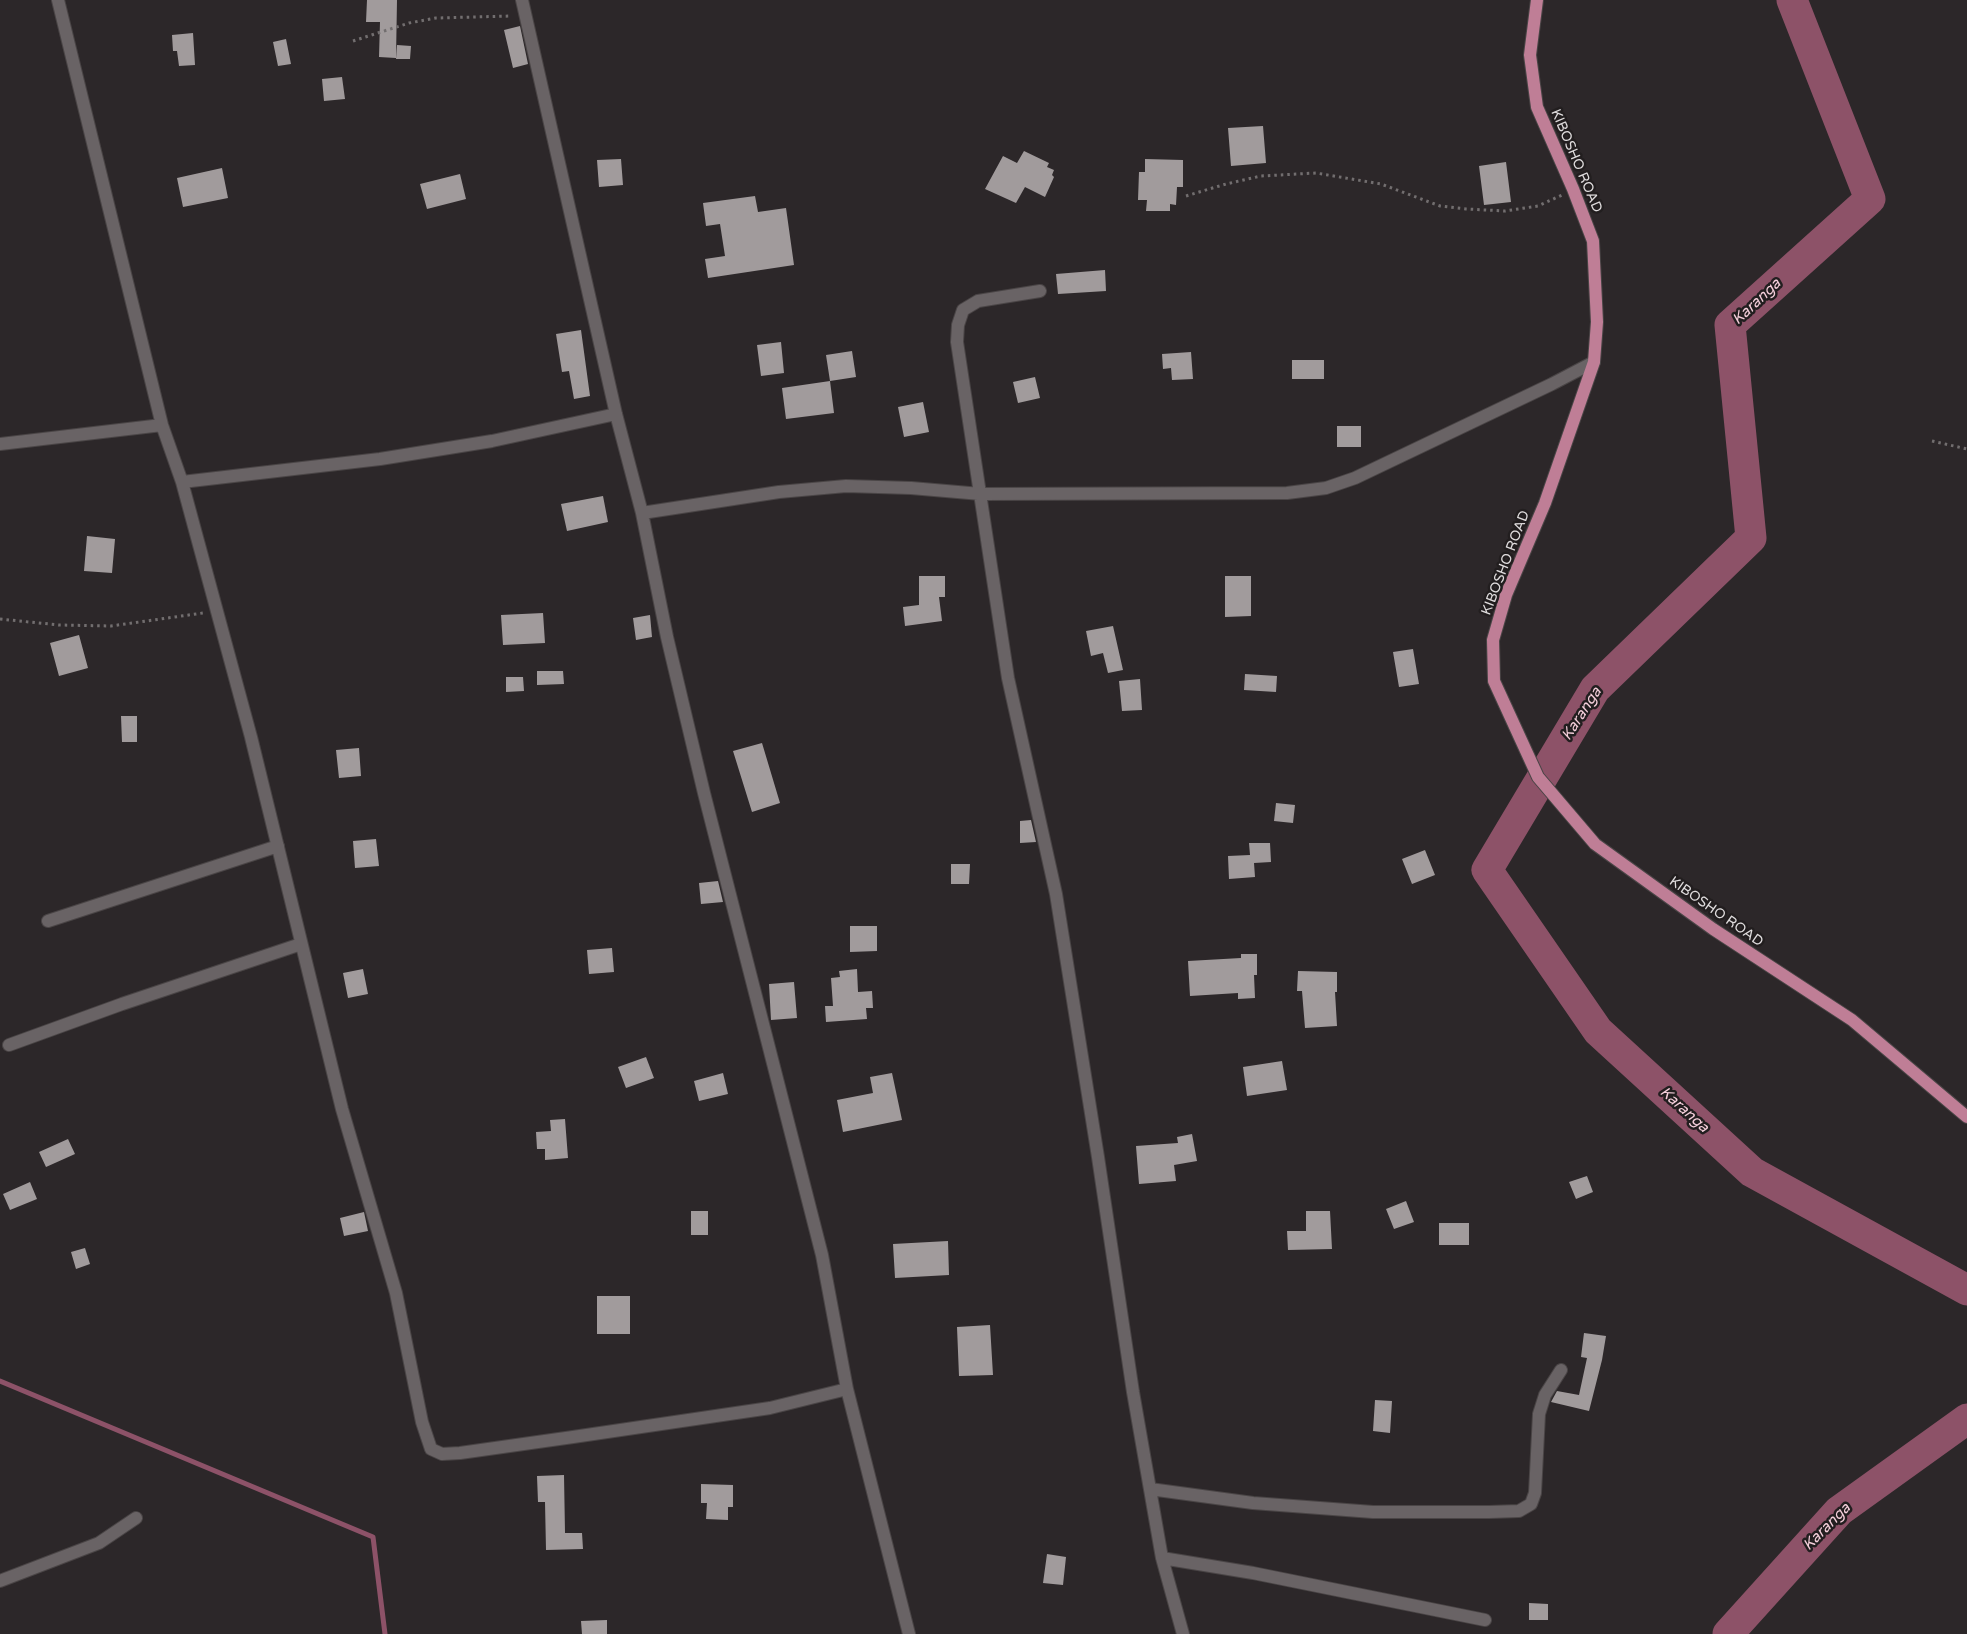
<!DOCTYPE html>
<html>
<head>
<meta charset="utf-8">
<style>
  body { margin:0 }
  canvas { display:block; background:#2c2729 }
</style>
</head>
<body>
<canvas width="1967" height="1634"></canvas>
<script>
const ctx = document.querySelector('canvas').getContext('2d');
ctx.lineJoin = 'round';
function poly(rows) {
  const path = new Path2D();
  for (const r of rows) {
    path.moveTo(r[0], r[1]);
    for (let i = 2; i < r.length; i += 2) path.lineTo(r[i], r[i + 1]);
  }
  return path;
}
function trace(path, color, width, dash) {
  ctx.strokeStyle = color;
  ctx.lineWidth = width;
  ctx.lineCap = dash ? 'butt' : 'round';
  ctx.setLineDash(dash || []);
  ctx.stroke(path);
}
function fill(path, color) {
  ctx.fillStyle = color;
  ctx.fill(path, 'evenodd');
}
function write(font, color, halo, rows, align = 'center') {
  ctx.font = font + ' "Varela Round",sans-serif';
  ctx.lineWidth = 5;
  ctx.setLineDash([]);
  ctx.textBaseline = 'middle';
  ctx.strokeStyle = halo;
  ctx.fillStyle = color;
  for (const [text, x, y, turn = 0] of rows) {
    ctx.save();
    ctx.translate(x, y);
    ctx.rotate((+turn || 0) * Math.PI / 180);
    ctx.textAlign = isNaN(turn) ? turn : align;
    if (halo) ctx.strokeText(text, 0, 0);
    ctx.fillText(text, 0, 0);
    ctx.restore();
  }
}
trace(poly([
  [0,1381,373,1537,385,1634]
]), '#8d5268', 5);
trace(poly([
  [1792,0,1870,199,1730,325,1751,538,1595,689,1487,870,1598,1031,1752,1172,1967,1290],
  [1728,1634,1839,1511,1967,1419]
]), '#8d5268', 31);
fill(poly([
  [367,0,397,0,396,58,379,57,380,22,366,22],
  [520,26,528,64,513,68,504,30],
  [193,33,195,65,179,66,177,51,173,51,172,35],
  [286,39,291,64,278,66,273,42],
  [397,45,411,46,410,59,396,59],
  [342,77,345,99,324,101,322,79],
  [1263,126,1266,163,1231,166,1228,128],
  [1024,151,1049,163,1047,167,1054,170,1052,175,1054,177,1045,197,1025,187,1016,203,985,189,1003,156,1017,163],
  [621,159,623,185,599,187,597,160],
  [1145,159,1183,160,1183,187,1177,187,1176,205,1170,204,1170,211,1146,211,1147,200,1138,200,1139,172,1145,172],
  [1506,162,1511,202,1484,205,1479,166],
  [222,168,228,198,183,207,177,178],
  [460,174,466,199,427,209,420,184],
  [755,196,758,212,786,208,794,265,708,278,705,259,725,256,720,224,706,226,703,203],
  [1105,270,1106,291,1058,294,1056,274],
  [581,330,590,396,574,399,569,371,562,372,556,334],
  [781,342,784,373,761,376,757,345],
  [852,351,856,377,830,381,826,355],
  [1191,352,1193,379,1172,380,1171,368,1163,369,1162,354],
  [1292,360,1324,360,1324,379,1292,379],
  [1035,377,1040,398,1018,403,1013,382],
  [830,381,834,413,786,419,782,388],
  [923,402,929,432,904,437,898,407],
  [1337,426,1361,426,1361,447,1337,447],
  [603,496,608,522,567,531,561,504],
  [87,536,115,539,112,573,84,571],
  [919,576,945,576,945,597,939,597,942,621,905,626,903,607,919,605],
  [1225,576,1251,576,1251,616,1225,617],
  [543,613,545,643,503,645,501,615],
  [650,615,652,637,636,640,633,618],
  [1113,626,1123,670,1108,673,1103,653,1091,656,1086,631],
  [79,635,88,668,59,676,50,643],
  [1413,649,1419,684,1399,687,1393,652],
  [537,671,563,671,564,684,537,685],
  [1245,674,1277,676,1276,692,1244,690],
  [506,677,523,677,524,691,506,692],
  [1140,679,1142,710,1122,711,1119,681],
  [121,716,137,716,137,742,122,742],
  [762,743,780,803,752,812,733,751],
  [359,748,361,776,339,778,336,750],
  [1276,803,1295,805,1293,823,1274,821],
  [1031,820,1036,842,1020,843,1020,821],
  [376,839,379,866,355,868,353,841],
  [1249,843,1270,843,1271,862,1254,863,1255,877,1229,879,1228,856,1250,855],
  [1425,850,1435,875,1412,884,1402,859],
  [951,864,970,864,969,884,951,884],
  [718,881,723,902,701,904,699,883],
  [850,926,877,926,877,951,850,952],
  [612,948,614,972,589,974,587,950],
  [1241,954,1257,954,1257,975,1254,975,1255,998,1238,999,1238,993,1190,996,1188,961,1241,958],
  [363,969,368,994,348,998,343,973],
  [857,969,858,992,872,991,873,1008,866,1008,867,1019,826,1022,825,1006,833,1006,831,978,840,977,839,971],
  [1298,971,1337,972,1337,992,1335,992,1337,1026,1305,1028,1302,991,1297,991],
  [794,982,797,1018,771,1020,769,984],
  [646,1057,654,1078,626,1088,618,1067],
  [1282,1061,1287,1090,1247,1096,1243,1067],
  [723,1073,728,1094,699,1101,694,1081],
  [892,1073,902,1120,843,1132,837,1100,873,1093,870,1077],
  [565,1119,568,1158,545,1160,545,1149,537,1149,536,1132,551,1131,550,1120],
  [1192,1134,1197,1161,1174,1165,1176,1181,1139,1184,1136,1146,1178,1143,1177,1137],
  [68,1139,75,1154,46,1167,39,1152],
  [1587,1176,1593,1192,1576,1199,1569,1182],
  [30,1182,37,1199,10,1210,3,1194],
  [1406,1201,1414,1222,1394,1229,1386,1209],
  [691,1211,708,1211,708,1235,691,1235],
  [1306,1211,1330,1211,1332,1249,1288,1250,1287,1231,1306,1231],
  [364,1212,368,1231,344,1236,340,1218],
  [1439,1223,1469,1223,1469,1245,1439,1245],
  [948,1241,949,1275,895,1278,893,1244],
  [85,1248,90,1264,76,1269,71,1252],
  [597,1296,630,1296,630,1334,597,1334],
  [990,1325,993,1375,959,1376,957,1327],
  [1584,1333,1606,1336,1602,1360,1589,1411,1551,1402,1557,1391,1579,1395,1587,1358,1581,1357],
  [1375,1400,1392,1401,1390,1433,1373,1431],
  [564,1475,565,1533,582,1533,583,1549,546,1550,545,1502,538,1502,537,1476],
  [701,1484,733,1485,733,1507,728,1507,728,1520,706,1519,707,1503,701,1503],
  [1047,1554,1066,1557,1063,1585,1043,1583],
  [1529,1603,1548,1604,1548,1620,1529,1620],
  [607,1620,607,1634,582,1634,581,1621]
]), '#a19b9c');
const minor = poly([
  [58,0,162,425,182,482,251,737,342,1109,396,1293,422,1422,431,1449,442,1454,460,1453,573,1437,770,1408,847,1389],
  [522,0,616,414,642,513,667,637,704,793,822,1255,847,1389,909,1634],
  [1040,291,978,301,963,310,958,325,957,342,1008,678,1056,894,1098,1157,1133,1392,1162,1558,1183,1634],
  [0,444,162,425],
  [182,482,380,459,492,441,616,414],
  [642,513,779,492,846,486,911,488,981,494,1287,493,1326,488,1355,478,1552,384,1594,362],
  [48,921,278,846],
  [9,1045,122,1004,301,944],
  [1150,1489,1253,1503,1373,1512,1489,1512,1519,1511,1531,1504,1535,1493,1539,1414,1545,1395,1561,1370],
  [1162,1558,1253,1573,1485,1620],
  [0,1581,99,1543,136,1518]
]);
const major = poly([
  [1537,0,1530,55,1537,107,1573,189,1593,241,1597,322,1594,362,1545,503,1506,595,1493,640,1494,681,1538,777,1595,844,1713,929,1852,1020,1967,1117]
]);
trace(minor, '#4a4546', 14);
trace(major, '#4a4546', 14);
trace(poly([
  [353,41,409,23,436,18,512,16],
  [1186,196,1226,184,1261,176,1316,173,1381,184,1440,206,1466,209,1505,211,1538,206,1562,195],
  [1932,441,1967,449],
  [0,619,59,625,111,626,203,613]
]), '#726e6f', 3, [2.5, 4]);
trace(minor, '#696365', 12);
trace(major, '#bf7e96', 12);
write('14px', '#e0ddde', '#221e1f', [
  ["KIBOSHO ROAD",1576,161,67],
  ["KIBOSHO ROAD",1506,563,-69],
  ["KIBOSHO ROAD",1716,912,35]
]);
write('italic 15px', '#f5cfdb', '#221e1f', [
  ["Karanga",1757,302,-43],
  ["Karanga",1582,714,-57],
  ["Karanga",1684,1110,42],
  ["Karanga",1827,1527,-45]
]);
</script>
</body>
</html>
